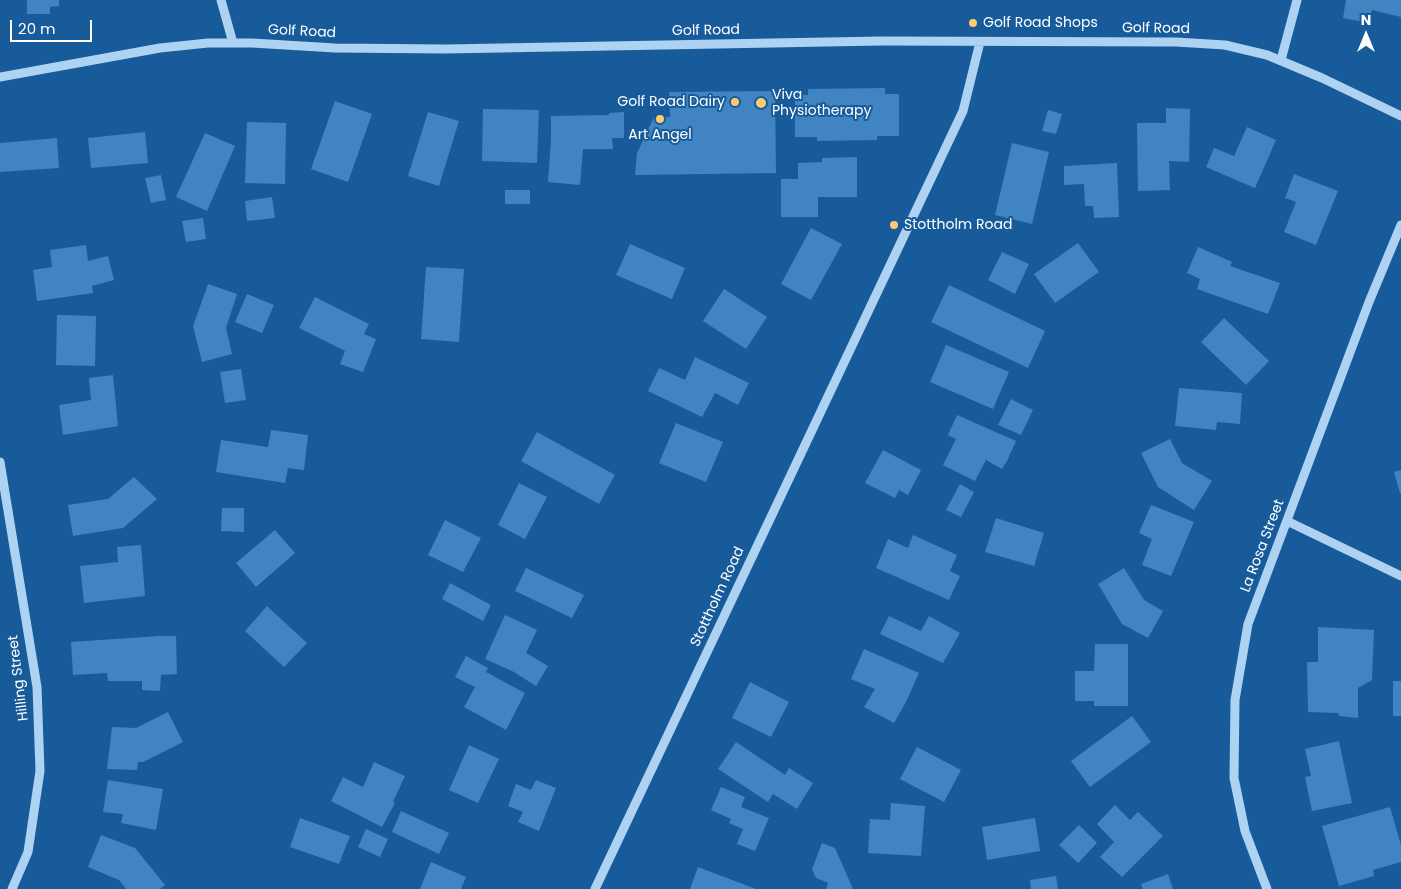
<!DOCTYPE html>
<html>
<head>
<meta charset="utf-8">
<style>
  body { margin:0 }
  #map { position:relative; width:1401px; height:889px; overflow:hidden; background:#185b9b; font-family:Poppins,sans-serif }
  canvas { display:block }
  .north { position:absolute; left:1341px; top:10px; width:50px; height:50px; -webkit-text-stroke:4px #185b9b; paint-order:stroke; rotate:0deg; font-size:14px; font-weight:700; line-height:20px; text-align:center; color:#fff }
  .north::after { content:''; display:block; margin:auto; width:18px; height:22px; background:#fff; clip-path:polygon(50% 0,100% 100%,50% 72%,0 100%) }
  .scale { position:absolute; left:10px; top:20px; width:82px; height:22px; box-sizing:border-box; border:2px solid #fff; border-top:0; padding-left:6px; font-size:15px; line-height:18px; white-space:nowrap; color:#fff; -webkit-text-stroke:4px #185b9b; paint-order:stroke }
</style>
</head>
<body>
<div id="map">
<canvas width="1401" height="889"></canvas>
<div class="north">N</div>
<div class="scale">20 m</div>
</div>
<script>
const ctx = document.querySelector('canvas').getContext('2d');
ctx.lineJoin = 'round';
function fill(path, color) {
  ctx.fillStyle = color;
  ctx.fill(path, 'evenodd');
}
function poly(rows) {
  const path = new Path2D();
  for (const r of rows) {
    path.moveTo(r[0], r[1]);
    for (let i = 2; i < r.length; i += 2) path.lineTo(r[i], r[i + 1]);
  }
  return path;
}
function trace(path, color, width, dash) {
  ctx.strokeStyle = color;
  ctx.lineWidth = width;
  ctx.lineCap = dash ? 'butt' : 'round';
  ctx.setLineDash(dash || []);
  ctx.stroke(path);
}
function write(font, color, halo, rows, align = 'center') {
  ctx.font = font + ' Poppins,sans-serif';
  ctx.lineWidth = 4;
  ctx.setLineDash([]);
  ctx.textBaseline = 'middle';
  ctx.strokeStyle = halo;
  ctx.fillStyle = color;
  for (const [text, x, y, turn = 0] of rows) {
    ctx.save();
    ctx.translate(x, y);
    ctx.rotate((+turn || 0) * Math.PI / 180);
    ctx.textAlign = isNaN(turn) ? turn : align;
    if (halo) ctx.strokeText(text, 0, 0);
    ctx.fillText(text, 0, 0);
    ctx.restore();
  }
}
fill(poly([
  [27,0,59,0,59,6,50,7,50,14,27,14],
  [1346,0,1401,0,1401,17,1372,10,1369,23,1343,18],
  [885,88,885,94,899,94,899,136,877,136,877,140,817,141,817,137,795,137,795,95,808,95,808,89],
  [775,91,776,173,635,175,637,153,654,117,670,117,669,92],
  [335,101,372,114,348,182,311,169],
  [1166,108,1190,109,1189,162,1169,161,1170,190,1138,191,1137,123,1166,123],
  [483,109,539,110,537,163,482,161],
  [1048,110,1062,114,1056,134,1042,131],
  [428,112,459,121,439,186,408,176],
  [624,112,624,138,612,138,613,149,583,149,580,185,548,182,551,139,551,116,609,115,609,113],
  [247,122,286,123,285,184,245,183],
  [1247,127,1276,140,1255,188,1206,167,1214,148,1234,156],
  [145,132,148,163,91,168,88,138],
  [205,133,235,146,207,211,176,197],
  [57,138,59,168,0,172,0,143],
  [1012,143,1049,152,1032,224,995,215],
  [857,157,857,197,818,197,818,217,781,217,781,179,798,179,798,163,822,162,822,158],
  [1117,163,1119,217,1094,218,1093,206,1085,206,1084,184,1064,185,1064,166],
  [1294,174,1338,191,1316,245,1284,232,1296,202,1285,198],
  [161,175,166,200,151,203,145,178],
  [505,190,530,190,530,204,505,204],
  [272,197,275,218,247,221,245,201],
  [203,218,206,239,186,242,182,221],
  [811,228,842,244,811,300,781,284],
  [1078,243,1099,272,1055,303,1034,274],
  [630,244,685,268,672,299,616,275],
  [86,245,88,261,108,256,114,280,92,286,93,293,37,301,33,270,52,267,50,250],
  [1198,247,1232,262,1230,266,1280,283,1268,314,1197,289,1200,279,1187,273],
  [1002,252,1029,264,1015,294,988,280],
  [426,267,464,269,459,342,421,339],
  [208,284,237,294,226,328,232,354,202,362,193,326],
  [949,285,1045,331,1028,368,931,322],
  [724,289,767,317,746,349,703,321],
  [247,294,274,305,262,333,235,322],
  [315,297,369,324,364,334,376,339,363,372,340,364,345,351,299,328],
  [57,315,96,316,95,366,56,365],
  [1224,318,1269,361,1246,385,1201,342],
  [946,345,1009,372,993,409,930,382],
  [695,357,749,383,738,405,715,393,702,417,648,391,659,368,685,380],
  [241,369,246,400,225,403,220,372],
  [113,375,118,426,63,435,59,405,91,400,89,378],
  [1179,388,1242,393,1240,424,1217,422,1216,430,1175,426],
  [1011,399,1033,410,1021,435,998,425],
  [957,415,1016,441,1007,461,1002,469,986,460,975,481,943,465,956,439,948,435],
  [676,423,723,442,706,482,659,463],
  [271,430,308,435,304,470,288,468,285,483,216,472,221,440,268,447],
  [537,432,615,475,599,504,521,461],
  [1170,439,1182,463,1212,481,1194,510,1158,487,1141,453],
  [883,450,921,470,908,495,899,490,895,498,865,483],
  [1401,470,1401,493,1400,493,1394,472],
  [134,477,157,499,123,528,73,536,68,505,108,499],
  [519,483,547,497,525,539,498,525],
  [960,484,974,492,961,517,946,510],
  [1151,505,1194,522,1171,576,1142,565,1152,539,1139,533],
  [222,508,244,508,244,532,221,531],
  [996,518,1044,533,1034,566,985,552],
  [445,520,481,538,463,572,428,555],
  [275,530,295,553,256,587,236,563],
  [913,535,957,555,950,571,960,576,949,600,876,568,888,539,908,548],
  [141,545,145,596,84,603,80,566,118,562,117,547],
  [526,568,584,595,572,618,515,591],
  [1124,568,1144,600,1163,611,1148,638,1122,624,1098,584],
  [450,583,491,605,483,621,442,599],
  [267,606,307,643,284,667,245,631],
  [505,615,537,630,526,653,548,666,536,686,514,672,485,659],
  [889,616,921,631,929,616,960,633,943,663,880,634],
  [1318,627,1374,630,1372,680,1358,688,1358,718,1339,716,1338,713,1308,712,1307,662,1318,662],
  [159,636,176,636,177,674,161,675,160,691,142,690,142,681,108,681,107,673,73,675,71,642],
  [1095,644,1128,644,1128,706,1094,706,1094,701,1075,701,1075,671,1094,671],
  [864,649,919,673,906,702,894,723,864,707,875,689,851,679],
  [466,656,488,668,486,672,525,693,506,730,464,707,475,687,455,677],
  [1393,681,1401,681,1401,716,1393,716],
  [750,682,789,702,771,737,732,718],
  [168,712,183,742,143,762,138,762,137,770,107,769,112,727,136,728],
  [1132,716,1151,742,1090,787,1071,761],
  [1339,741,1352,803,1312,811,1305,777,1311,776,1305,749],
  [736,742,785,775,789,768,813,783,797,809,773,794,768,802,718,769],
  [469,745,499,759,478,803,449,790],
  [917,747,961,770,944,802,900,779],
  [374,762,405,776,393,802,395,803,382,827,331,801,343,777,363,787],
  [108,780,163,789,156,830,121,823,123,814,103,812],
  [536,780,556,788,539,831,518,822,523,812,508,806,516,784,531,790],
  [721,787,745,797,741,807,769,818,755,851,737,844,743,829,729,823,731,819,711,810],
  [891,803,925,806,921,856,868,853,870,819,890,820],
  [1115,805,1130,820,1138,812,1163,836,1122,877,1100,857,1114,842,1097,824],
  [1390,807,1401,845,1401,862,1373,870,1374,876,1339,886,1322,826],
  [401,811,449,833,439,854,392,832],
  [300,818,350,836,339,864,290,847],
  [1035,818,1040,851,987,860,982,827],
  [1079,825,1097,843,1078,863,1059,845],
  [366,829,388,839,380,857,358,847],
  [101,835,135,848,165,885,160,889,126,889,119,880,88,867],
  [822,843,835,848,853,889,826,889,828,883,816,878,812,869],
  [431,862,466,877,461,889,420,889],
  [698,867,756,889,690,889],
  [1168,874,1173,889,1143,889,1141,884],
  [1056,876,1058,889,1031,889,1030,880]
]), '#4084c1');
trace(poly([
  [221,0,233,43],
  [1281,60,1297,0],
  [0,77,160,48,208,43,252,43,335,48,446,49,881,41,1176,42,1225,45,1267,55,1322,78,1401,116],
  [0,462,37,687,40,771,28,852,12,889],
  [1287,521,1401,576],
  [595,889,963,111,980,42],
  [1267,889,1245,831,1234,778,1235,700,1248,624,1369,302,1401,225]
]), '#aed2f2', 9);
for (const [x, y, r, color] of [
  [973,23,5,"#ffca6f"],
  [735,102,5,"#ffca6f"],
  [761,103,6,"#ffca6f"],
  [660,119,5,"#ffca6f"],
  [894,225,5,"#ffca6f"]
]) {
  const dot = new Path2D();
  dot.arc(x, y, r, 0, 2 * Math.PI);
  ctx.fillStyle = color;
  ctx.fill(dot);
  trace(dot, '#185b9b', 2);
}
write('14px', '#fff', '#185b9b', [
  ["Golf Road Shops",983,23],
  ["Viva",772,95],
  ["Physiotherapy",772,111],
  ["Golf Road Dairy",725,102,"right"],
  ["Art Angel",660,135,"center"],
  ["Stottholm Road",904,225]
], 'left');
write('14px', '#fff', '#185b9b', [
  ["Golf Road",1156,29,1],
  ["Golf Road",706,31,-1],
  ["Golf Road",302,32,3],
  ["La Rosa Street",1263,546,-69],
  ["Stottholm Road",718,597,-65],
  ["Hilling Street",19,678,-97]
]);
</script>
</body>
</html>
